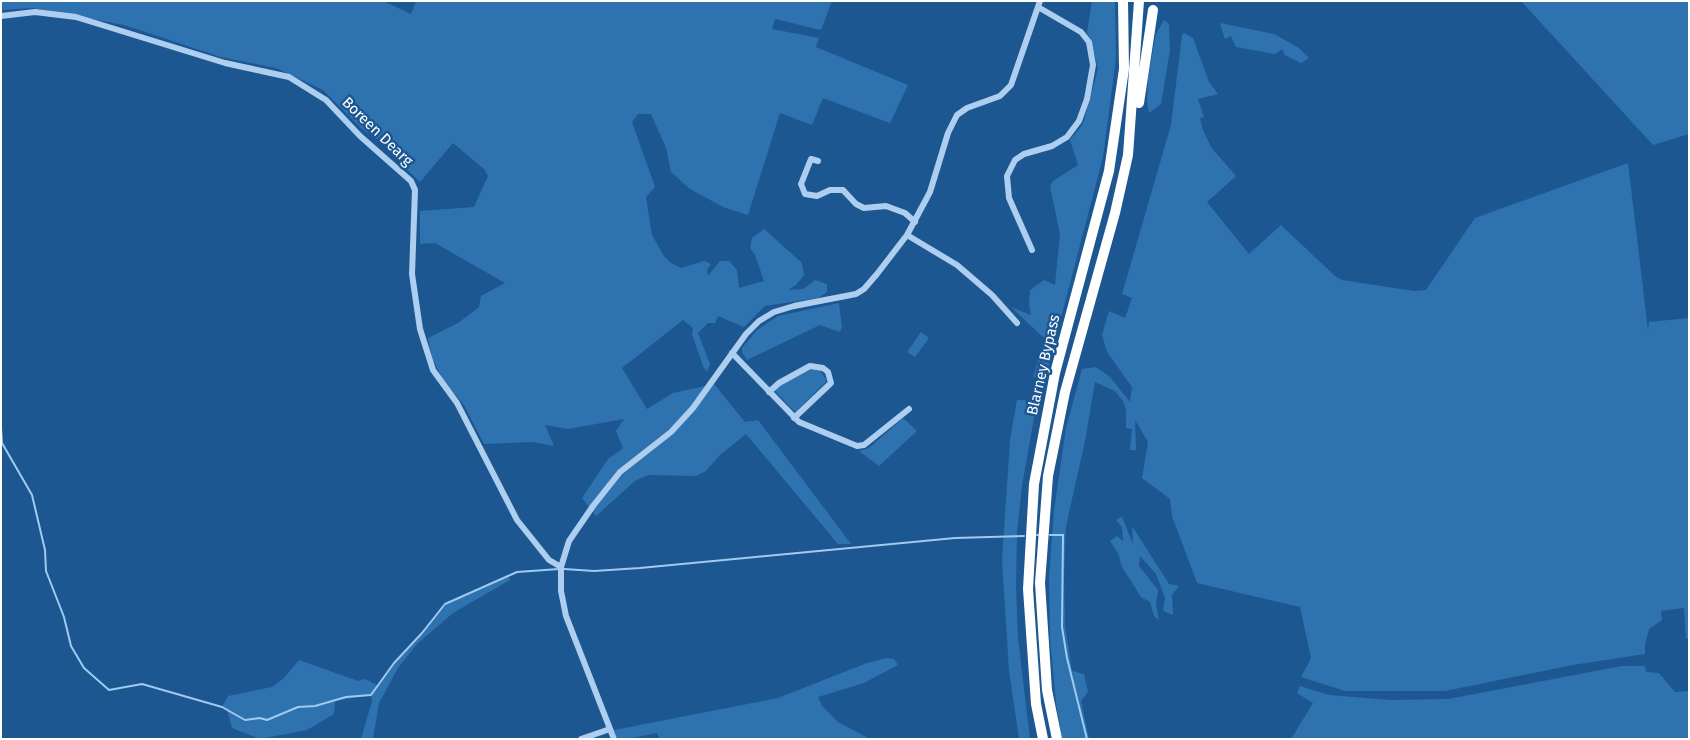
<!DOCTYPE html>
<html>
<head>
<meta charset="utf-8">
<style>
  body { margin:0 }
  #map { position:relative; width:1690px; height:740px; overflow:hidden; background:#1c5792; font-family:"Fira Sans",sans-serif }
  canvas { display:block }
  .frame { position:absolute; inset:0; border:2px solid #fff; pointer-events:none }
</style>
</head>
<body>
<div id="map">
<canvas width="1690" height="740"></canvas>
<div class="frame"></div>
</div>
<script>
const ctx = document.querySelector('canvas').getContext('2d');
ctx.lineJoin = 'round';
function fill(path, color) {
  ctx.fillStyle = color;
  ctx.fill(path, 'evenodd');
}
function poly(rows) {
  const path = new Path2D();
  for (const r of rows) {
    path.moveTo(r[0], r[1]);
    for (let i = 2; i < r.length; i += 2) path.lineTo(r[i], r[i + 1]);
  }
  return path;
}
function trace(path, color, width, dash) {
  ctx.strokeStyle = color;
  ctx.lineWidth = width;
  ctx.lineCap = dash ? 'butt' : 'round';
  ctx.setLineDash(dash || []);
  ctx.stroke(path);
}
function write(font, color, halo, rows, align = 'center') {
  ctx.font = font + ' "Fira Sans",sans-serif';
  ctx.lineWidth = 5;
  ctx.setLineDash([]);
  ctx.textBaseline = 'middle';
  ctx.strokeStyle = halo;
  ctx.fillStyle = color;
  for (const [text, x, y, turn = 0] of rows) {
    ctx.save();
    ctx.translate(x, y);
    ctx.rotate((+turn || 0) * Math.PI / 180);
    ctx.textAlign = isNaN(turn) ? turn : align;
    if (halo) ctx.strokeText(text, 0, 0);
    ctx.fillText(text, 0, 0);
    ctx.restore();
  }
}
fill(poly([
  [1,1,383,1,411,14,416,1,832,1,821,30,775,19,772,29,819,38,816,47,908,85,890,123,823,98,812,125,780,113,748,215,723,207,690,189,671,172,666,148,651,114,638,114,632,122,655,187,646,197,652,235,664,256,671,263,681,268,704,261,711,264,707,270,708,276,720,261,729,261,737,270,739,288,764,281,755,255,750,248,752,238,764,229,802,263,804,275,796,285,788,290,803,289,815,280,827,284,827,292,818,298,765,306,744,327,718,316,715,323,708,323,698,333,710,364,707,372,703,366,692,334,693,328,683,320,622,368,647,409,673,393,714,384,745,422,758,420,851,544,838,544,746,434,720,455,706,471,696,476,648,475,635,481,596,516,582,498,608,459,623,448,616,431,624,419,568,429,545,425,554,446,532,442,484,444,464,405,443,380,432,357,428,338,458,323,479,307,481,296,505,283,435,243,420,244,420,211,474,207,488,176,485,170,453,143,420,182,399,162,403,156,362,129,323,90,276,68,221,57,124,25,32,8,1,10],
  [1092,1,1115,1,1116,58,1103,157,1045,379,1033,377,1045,339,1011,307,1031,315,1029,305,1030,290,1044,280,1055,285,1060,234,1050,186,1053,181,1078,165,1070,140,1083,124,1098,69,1091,40,1087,33],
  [1521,1,1689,1,1689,134,1653,145],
  [1164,20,1169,24,1170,50,1161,104,1149,113,1147,101,1148,77,1156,34],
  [1220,23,1274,34,1299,48,1309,58,1301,63,1285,55,1282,49,1275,54,1236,47,1231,36,1225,39],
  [1184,33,1193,38,1209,82,1218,94,1198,99,1204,117,1200,118,1203,130,1211,147,1236,176,1207,202,1249,254,1281,225,1335,276,1342,280,1414,291,1426,290,1475,218,1628,163,1648,330,1649,322,1689,318,1689,638,1686,639,1684,608,1661,611,1662,620,1649,629,1645,644,1645,654,1573,665,1445,691,1345,691,1301,677,1311,658,1300,607,1197,583,1172,516,1170,499,1142,478,1148,442,1135,420,1136,450,1130,450,1132,429,1126,428,1126,410,1123,401,1115,391,1095,382,1085,441,1066,526,1064,576,1065,625,1072,671,1084,674,1088,692,1081,701,1089,739,1062,739,1056,703,1050,638,1049,578,1054,510,1066,428,1082,369,1096,367,1110,377,1130,402,1132,387,1107,352,1102,335,1109,311,1125,318,1132,298,1122,294,1171,125,1182,35],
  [839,303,842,327,840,332,820,325,747,360,742,353,742,348,757,330,778,316],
  [921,332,929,338,915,357,907,352],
  [811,369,820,370,827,381,795,412,775,391,775,388],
  [1017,400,1037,401,1022,486,1017,532,1016,588,1018,638,1030,739,1019,739,1009,671,1002,560,1010,440],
  [903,418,917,431,879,466,859,451,869,448],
  [1122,517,1133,544,1132,526,1169,584,1179,586,1172,595,1173,615,1163,611,1165,598,1156,574,1140,556,1139,566,1158,590,1156,604,1159,620,1154,616,1150,602,1141,597,1122,567,1118,553,1110,541,1117,536,1123,541,1122,527,1116,520],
  [508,576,510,580,453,613,417,644,398,668,379,703,373,739,361,739,372,701,371,695,335,701,334,714,307,730,260,739,232,728,227,710,222,707,228,696,272,687,284,678,299,660,358,681,365,679,379,686,394,663,448,603],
  [886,658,894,659,898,665,864,683,818,697,822,706,838,722,870,739,660,739,657,733,627,739,617,738,614,730,778,698,867,663],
  [1622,666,1645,666,1646,672,1659,673,1675,692,1689,691,1689,739,1291,739,1313,703,1297,693,1300,686,1329,695,1391,700,1448,699]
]), '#2f72b0');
trace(poly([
  [1,428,2,443,32,495,45,550,46,571,64,617,71,646,84,668,109,690,142,684,222,707,245,720,260,718,267,720,298,707,315,706,346,697,371,695,394,663,422,633,445,604,517,572,559,569],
  [1037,535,1038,535],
  [1050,535,1063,535,1062,627,1067,658,1087,739],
  [564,569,594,571,640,568,955,538,1024,536]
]), '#a0caf0', 2);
trace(poly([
  [1,16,35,12,76,17,225,63,289,77,326,100,360,136,411,181,415,190,412,274,420,329,433,370,457,403,517,520,549,560,561,567],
  [818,161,811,159,801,184,805,194,817,196,830,190,843,190,856,204,864,208,886,206,905,213,915,222],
  [907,235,957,265,992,295,1017,323],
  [1032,250,1009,198,1007,176,1015,160,1024,154,1052,146,1067,137,1079,121,1087,99,1093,65,1089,42,1081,32,1038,7],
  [732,353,799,422,857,446,864,445,909,409],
  [769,392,779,383,810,366,823,368,828,372,831,383,794,418],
  [581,739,610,729],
  [614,739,566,616,561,591,561,567,569,541,593,506,620,472,671,432,693,408,746,334,759,321,774,312,794,306,856,294,864,289,877,274,907,235,930,192,948,133,957,115,967,108,1000,96,1011,85,1040,1]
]), '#adceee', 6);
trace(poly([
  [1139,103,1153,10],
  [1043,739,1036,704,1028,589,1034,484,1055,373,1109,171,1124,69,1123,1],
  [1057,739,1047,690,1040,583,1048,476,1065,392,1115,213,1128,155,1139,1]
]), '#fff', 10);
write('15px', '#fff', '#1c5792', [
  ["Boreen Dearg",377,132,44],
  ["Blarney Bypass",1044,365,-77]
]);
</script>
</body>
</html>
